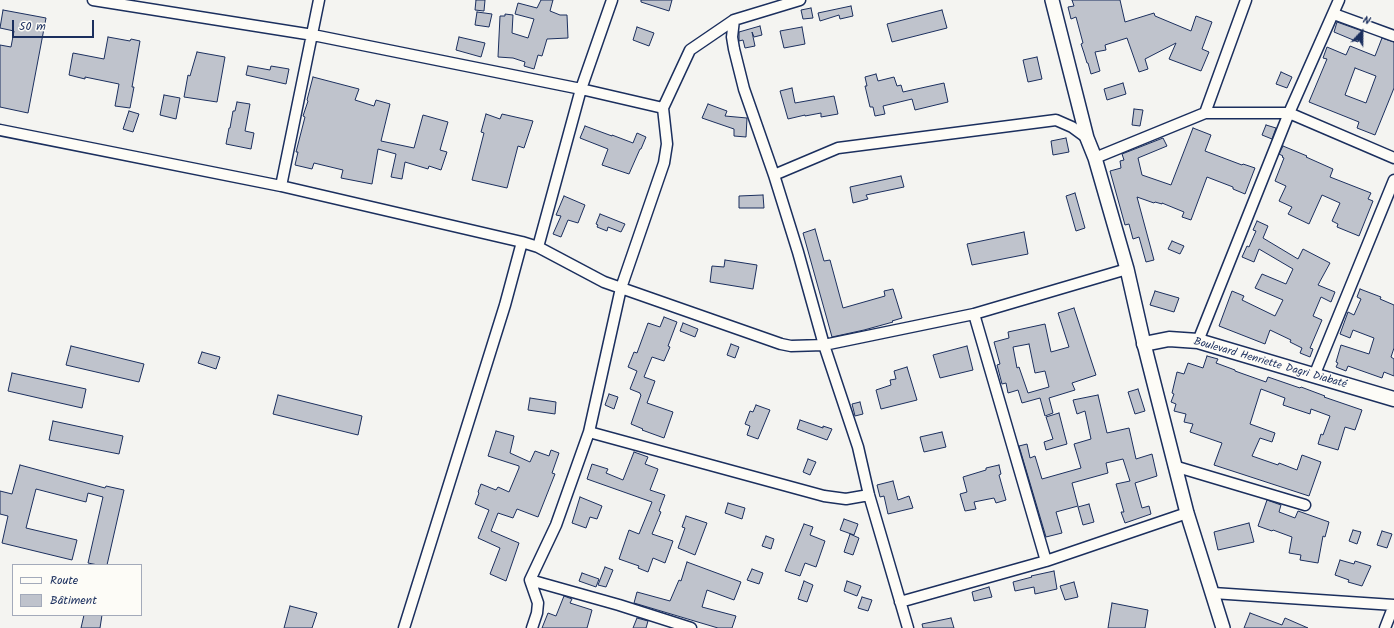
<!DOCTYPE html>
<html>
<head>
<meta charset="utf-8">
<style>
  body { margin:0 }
  #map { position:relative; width:1394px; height:628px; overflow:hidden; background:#f4f4f1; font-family:Kalam,sans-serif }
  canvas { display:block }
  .legend { position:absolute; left:12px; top:564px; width:130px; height:52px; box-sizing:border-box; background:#fdfcf7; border:1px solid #a3aaba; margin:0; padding:5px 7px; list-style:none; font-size:12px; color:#1b2f5e }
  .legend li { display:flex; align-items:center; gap:8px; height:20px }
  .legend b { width:20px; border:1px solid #a3aaba }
  .north { position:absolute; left:1342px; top:12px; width:40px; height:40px; -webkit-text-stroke:3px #fdfcf7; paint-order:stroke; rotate:22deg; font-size:11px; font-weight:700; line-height:16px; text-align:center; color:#1b2f5e }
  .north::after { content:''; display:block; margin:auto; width:14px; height:18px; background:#1b2f5e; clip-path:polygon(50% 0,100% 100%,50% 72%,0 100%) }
  .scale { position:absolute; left:12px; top:20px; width:82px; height:18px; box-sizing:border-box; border:2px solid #1b2f5e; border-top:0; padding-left:5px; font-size:12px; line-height:14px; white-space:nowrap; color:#1b2f5e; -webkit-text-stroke:3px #fdfcf7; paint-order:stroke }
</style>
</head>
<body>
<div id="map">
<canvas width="1394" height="628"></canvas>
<ul class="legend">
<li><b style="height:5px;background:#fdfcf7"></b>Route</li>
<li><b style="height:11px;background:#bfc3cc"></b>Bâtiment</li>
</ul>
<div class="north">N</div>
<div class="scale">50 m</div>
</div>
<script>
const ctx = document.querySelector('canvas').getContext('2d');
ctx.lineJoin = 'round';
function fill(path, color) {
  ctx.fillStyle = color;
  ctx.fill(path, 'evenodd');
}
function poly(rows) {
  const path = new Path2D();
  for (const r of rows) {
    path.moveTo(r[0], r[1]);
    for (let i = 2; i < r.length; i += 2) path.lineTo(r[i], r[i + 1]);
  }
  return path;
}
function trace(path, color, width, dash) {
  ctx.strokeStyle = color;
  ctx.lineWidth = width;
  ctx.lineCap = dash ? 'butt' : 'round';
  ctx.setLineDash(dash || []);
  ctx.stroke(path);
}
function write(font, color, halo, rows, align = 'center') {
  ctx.font = font + ' Kalam,sans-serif';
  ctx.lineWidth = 3;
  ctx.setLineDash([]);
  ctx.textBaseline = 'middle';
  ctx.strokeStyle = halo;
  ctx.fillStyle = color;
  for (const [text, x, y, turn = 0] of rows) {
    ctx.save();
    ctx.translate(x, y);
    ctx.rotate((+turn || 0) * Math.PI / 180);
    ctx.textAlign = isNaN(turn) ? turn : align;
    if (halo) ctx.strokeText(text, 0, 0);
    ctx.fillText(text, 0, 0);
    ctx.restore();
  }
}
const building = poly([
  [476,0,485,0,484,11,475,10,476,0],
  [541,0,553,0,550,11,560,15,567,15,568,38,547,39,542,56,538,55,534,69,524,66,525,62,513,58,498,57,500,16,505,16,505,14,513,15,512,33,528,38,534,19,515,14,518,3,537,8,541,0],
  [641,0,672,0,669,11,641,2,641,0],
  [1072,0,1120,0,1125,22,1154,13,1155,16,1191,31,1196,16,1212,22,1202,49,1209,52,1201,71,1169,59,1176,43,1145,59,1148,69,1139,72,1127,38,1105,45,1106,50,1095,52,1100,71,1091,74,1088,63,1087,63,1084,53,1081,44,1083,43,1076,17,1071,19,1068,7,1074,6,1072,0],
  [851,6,853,16,840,19,839,15,820,21,818,13,851,6],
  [811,8,813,18,803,19,801,10,811,8],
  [3,10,46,18,28,113,0,107,0,45,11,47,14,31,0,28,3,10],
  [942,10,947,28,892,42,887,24,942,10],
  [477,12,492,14,489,27,475,25,477,12],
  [1337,22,1362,31,1358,42,1334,32,1337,22],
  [760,26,762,35,754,37,752,32,755,46,745,48,743,40,739,41,739,32,760,26],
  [637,27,654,33,649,46,633,40,637,27],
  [802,27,805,44,784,48,780,31,802,27],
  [108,37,130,41,131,39,140,41,132,87,134,87,130,108,115,106,119,84,85,77,85,79,69,75,73,53,104,59,108,37],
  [459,37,485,43,481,57,456,50,459,37],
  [1382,38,1394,42,1394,88,1375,135,1357,128,1359,122,1309,102,1327,59,1323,58,1327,47,1346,55,1350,46,1375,56,1382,38],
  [1355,68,1376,76,1366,103,1345,95,1355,68],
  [197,52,225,57,217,102,184,97,188,75,190,76,197,52],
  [1037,57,1042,79,1028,82,1023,60,1037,57],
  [248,66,270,70,271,66,289,69,286,84,246,75,248,66],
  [1281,72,1292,77,1287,88,1276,84,1281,72],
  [876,74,878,81,894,77,897,86,901,85,903,92,944,83,948,102,915,110,912,99,883,106,885,114,875,116,873,107,870,107,865,86,867,86,865,77,876,74],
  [313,77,359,89,355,100,374,106,376,100,390,104,381,141,414,148,423,115,448,122,440,150,447,152,441,170,429,166,428,169,405,162,402,179,391,177,396,154,378,149,372,184,341,178,343,170,314,163,312,169,295,165,298,152,296,152,305,117,303,116,308,101,307,100,313,77],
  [1123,83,1126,94,1107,100,1104,89,1123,83],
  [792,88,795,103,834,96,838,114,821,117,821,113,805,116,805,115,788,119,780,91,792,88],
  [164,95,180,98,176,119,160,115,164,95],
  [237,102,250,104,245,131,254,133,251,149,226,144,229,128,230,128,233,111,235,111,237,102],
  [708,104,727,111,725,116,747,118,746,137,734,136,734,129,702,118,708,104],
  [1134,109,1143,110,1140,126,1132,125,1134,109],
  [129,111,139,114,133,132,123,129,129,111],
  [486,114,500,119,502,114,533,121,524,148,518,146,507,188,472,180,484,133,481,132,486,114],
  [1266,125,1276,128,1272,139,1262,135,1266,125],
  [585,126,612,136,612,135,633,143,637,133,646,137,641,149,640,149,629,174,602,165,608,149,580,138,585,126],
  [1193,128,1211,135,1205,151,1242,165,1243,164,1255,168,1245,194,1233,189,1233,187,1207,177,1191,220,1182,217,1184,212,1162,203,1162,204,1155,202,1154,203,1137,197,1154,260,1146,262,1139,237,1133,239,1129,224,1125,225,1110,171,1121,168,1120,161,1124,160,1122,154,1163,138,1167,146,1138,158,1142,175,1171,185,1193,128],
  [1066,138,1069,152,1053,155,1051,141,1066,138],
  [1283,146,1307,156,1306,157,1333,169,1330,177,1371,193,1368,199,1373,201,1359,236,1337,227,1338,224,1332,221,1340,203,1322,195,1309,224,1288,214,1292,207,1279,201,1286,186,1275,181,1284,158,1282,157,1283,156,1279,154,1283,146],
  [901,176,904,187,866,195,868,199,853,203,850,187,901,176],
  [1075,193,1085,228,1076,231,1066,196,1075,193],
  [763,195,764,208,739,208,739,196,763,195],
  [564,196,585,205,578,223,568,220,561,237,553,234,561,216,556,215,564,196],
  [600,214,625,224,621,232,608,227,607,231,597,227,598,225,596,224,600,214],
  [1257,221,1268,226,1263,238,1298,259,1303,249,1330,263,1318,285,1335,292,1331,302,1321,297,1313,316,1322,320,1310,348,1313,349,1310,357,1300,353,1302,348,1290,342,1291,340,1270,330,1265,344,1219,326,1232,291,1244,296,1242,300,1275,316,1283,300,1255,288,1262,274,1286,284,1293,269,1259,249,1254,262,1242,257,1247,246,1249,247,1256,231,1253,230,1257,221],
  [815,229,824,261,830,260,843,308,885,296,884,291,893,289,902,318,892,321,893,322,864,330,832,337,803,233,815,229],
  [1024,232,1028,254,972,265,967,244,1024,232],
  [1172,241,1184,246,1180,254,1168,249,1172,241],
  [725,260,757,265,753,289,710,282,712,266,724,267,725,260],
  [1360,289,1381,297,1380,299,1394,305,1394,348,1391,357,1394,359,1394,376,1384,372,1382,378,1348,366,1346,371,1336,367,1338,363,1336,362,1341,345,1369,354,1374,338,1353,330,1350,338,1340,334,1348,312,1354,315,1361,299,1357,297,1360,289],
  [1155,291,1179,298,1174,312,1150,305,1155,291],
  [1074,308,1096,375,1072,383,1075,390,1049,398,1053,413,1045,416,1040,398,1022,403,1018,390,1008,393,1006,383,1002,384,997,365,1000,364,994,342,1009,338,1008,332,1045,324,1051,352,1069,347,1058,313,1074,308],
  [1029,344,1035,373,1045,371,1049,387,1028,393,1019,367,1017,368,1013,347,1029,344],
  [664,317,677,322,668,346,670,347,664,361,652,357,644,377,655,381,647,403,673,412,664,438,642,430,643,429,631,424,641,395,640,394,640,393,630,389,637,371,628,367,634,352,637,353,648,323,660,327,664,317],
  [683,323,698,329,695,337,680,331,683,323],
  [731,344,739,347,735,358,727,355,731,344],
  [71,346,144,364,139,382,66,365,71,346],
  [967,346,973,370,940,378,933,355,967,346],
  [202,352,220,357,216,369,198,363,202,352],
  [1207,356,1218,359,1216,363,1235,370,1235,371,1266,382,1268,377,1300,388,1301,387,1325,396,1324,397,1362,410,1355,430,1345,427,1338,450,1318,444,1321,434,1323,435,1330,416,1311,409,1310,414,1283,405,1285,398,1261,389,1250,424,1275,433,1272,442,1260,438,1252,456,1278,465,1279,463,1297,470,1302,455,1321,462,1309,496,1214,465,1222,443,1190,432,1193,424,1184,422,1186,414,1174,411,1176,404,1171,402,1174,394,1172,393,1177,372,1184,374,1188,363,1203,368,1207,356],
  [907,367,917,400,881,409,876,390,891,385,890,380,896,379,894,371,907,367],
  [12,373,86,389,82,408,8,391,12,373],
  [1138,389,1145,411,1135,414,1128,392,1138,389],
  [609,394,618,397,614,409,605,405,609,394],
  [278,395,362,416,358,435,273,414,278,395],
  [1098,395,1107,433,1129,428,1136,459,1152,454,1157,476,1135,483,1142,508,1149,506,1151,514,1125,523,1121,512,1124,512,1116,484,1130,481,1123,459,1106,463,1108,473,1072,483,1078,506,1056,512,1062,533,1046,537,1019,446,1027,444,1030,458,1035,456,1042,479,1081,468,1074,444,1091,439,1085,411,1077,414,1073,400,1098,395],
  [530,398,556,402,555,414,528,410,530,398],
  [860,402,863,414,855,416,852,404,860,402],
  [756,405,770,410,758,439,747,435,750,426,745,424,750,411,753,412,756,405],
  [1059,413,1067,444,1046,450,1044,442,1053,439,1046,417,1059,413],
  [800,420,823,428,823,426,832,429,827,440,797,429,800,420],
  [53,421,123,436,119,454,49,440,53,421],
  [496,431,514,436,510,453,530,462,535,451,549,456,551,450,559,453,552,473,555,474,538,517,517,509,513,518,498,513,491,531,519,543,506,581,490,574,500,548,478,538,489,510,475,504,479,493,478,492,481,484,496,490,498,487,509,492,519,468,519,466,488,456,496,431],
  [942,432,946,447,924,452,920,437,942,432],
  [634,452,648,457,645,464,658,469,650,490,665,495,659,511,661,512,652,534,673,541,665,563,653,558,648,572,638,568,639,566,619,559,629,530,639,534,652,502,587,479,592,464,608,469,606,473,623,480,634,452],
  [808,459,816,462,810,475,803,472,808,459],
  [20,465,105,488,106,486,124,490,107,565,98,565,88,563,103,497,88,493,86,502,36,489,26,528,77,540,72,560,2,543,8,516,0,514,0,491,12,494,20,465],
  [999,465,1001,474,999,475,1006,500,996,503,994,498,974,502,976,509,965,511,960,494,967,492,963,477,986,470,986,468,999,465],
  [893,481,898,500,909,496,913,508,888,514,884,496,880,497,877,485,893,481],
  [580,497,602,506,597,519,590,517,586,528,572,523,580,497],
  [1267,500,1281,505,1279,512,1295,518,1298,511,1329,522,1325,537,1323,536,1318,563,1300,560,1301,555,1289,553,1292,537,1273,530,1272,531,1258,526,1267,500],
  [728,503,745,508,742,519,725,513,728,503],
  [1089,504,1094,522,1083,525,1078,507,1089,504],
  [686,516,707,523,695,555,678,548,685,528,682,527,686,516],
  [844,519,858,524,854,535,840,530,844,519],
  [1249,523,1254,542,1218,550,1214,532,1249,523],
  [804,524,813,527,810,535,825,541,816,567,805,563,800,576,785,571,804,524],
  [1353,530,1361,532,1357,544,1349,541,1353,530],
  [1382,531,1392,534,1387,548,1377,545,1382,531],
  [850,534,859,538,853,555,844,552,850,534],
  [766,536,774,539,771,549,762,546,766,536],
  [1340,560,1354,564,1355,561,1371,566,1362,586,1348,582,1349,580,1335,575,1340,560],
  [687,562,741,582,734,600,707,590,702,607,736,616,732,628,718,628,634,603,637,592,670,601,679,580,681,581,687,562],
  [605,567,613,570,606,587,598,585,605,567],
  [752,569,763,573,759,584,747,580,752,569],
  [1054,571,1057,589,1035,594,1034,587,1015,591,1013,582,1032,577,1031,576,1054,571],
  [582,573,599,579,596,587,579,581,582,573],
  [804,581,813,585,807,602,798,599,804,581],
  [847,581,861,586,857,596,844,591,847,581],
  [1074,582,1078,597,1065,600,1060,586,1074,582],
  [989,587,992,597,974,601,972,592,989,587],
  [564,596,572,599,570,603,592,610,587,628,542,628,548,613,556,616,564,596],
  [862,597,872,600,868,611,858,608,862,597],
  [1112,603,1148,610,1145,628,1108,628,1112,603],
  [290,606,317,613,312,628,284,628,290,606],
  [1250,613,1282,625,1285,618,1308,628,1244,628,1250,613],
  [84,615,102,615,100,628,81,628,84,615],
  [637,618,648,621,646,628,633,628,637,618],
  [951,618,954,628,923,628,922,624,951,618]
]);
fill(building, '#bfc3cc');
trace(building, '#1b2f5e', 1);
const minor = poly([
  [93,0,313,35,581,89,612,0],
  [800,0,734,20,732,37,734,49,744,89,774,175,798,252,824,345,858,447,869,495,908,628],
  [1334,14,1394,36],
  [1205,113,1246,0],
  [0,130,281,186,522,242,538,247,604,282,781,344,791,346,824,345,974,314,1127,269],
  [1095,158,1205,113,1289,113,1394,158],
  [774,175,838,148,1056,120,1072,127,1087,138],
  [281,186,319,0],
  [538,247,581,89,663,108],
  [974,314,1046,561],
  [1198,341,1289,113,1339,0],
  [1314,376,1394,180],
  [589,432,824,496,846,499,869,495],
  [1174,466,1305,505],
  [530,580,619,605,691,628],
  [1213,593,1394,605,1385,628],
  [900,602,1046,561,1187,513],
  [404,628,505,305,522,242],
  [532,628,537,613,538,603,530,580,556,525,589,432,621,288,664,163,667,144,663,108,690,50,734,20]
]);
const tertiary = poly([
  [1052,0,1087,138,1095,158,1127,269,1144,344,1187,513,1223,628]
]);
const secondary = poly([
  [1144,344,1169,339,1198,341,1394,399]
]);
trace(minor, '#1b2f5e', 13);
trace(tertiary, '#1b2f5e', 16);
trace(secondary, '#1b2f5e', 17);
trace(minor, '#fdfcf7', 10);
trace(tertiary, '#fdfcf7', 13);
trace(secondary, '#fdfcf7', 14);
write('11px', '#1b2f5e', '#fdfcf7', [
  ["Boulevard Henriette Dagri Diabaté",1270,364,16]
]);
</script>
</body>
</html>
